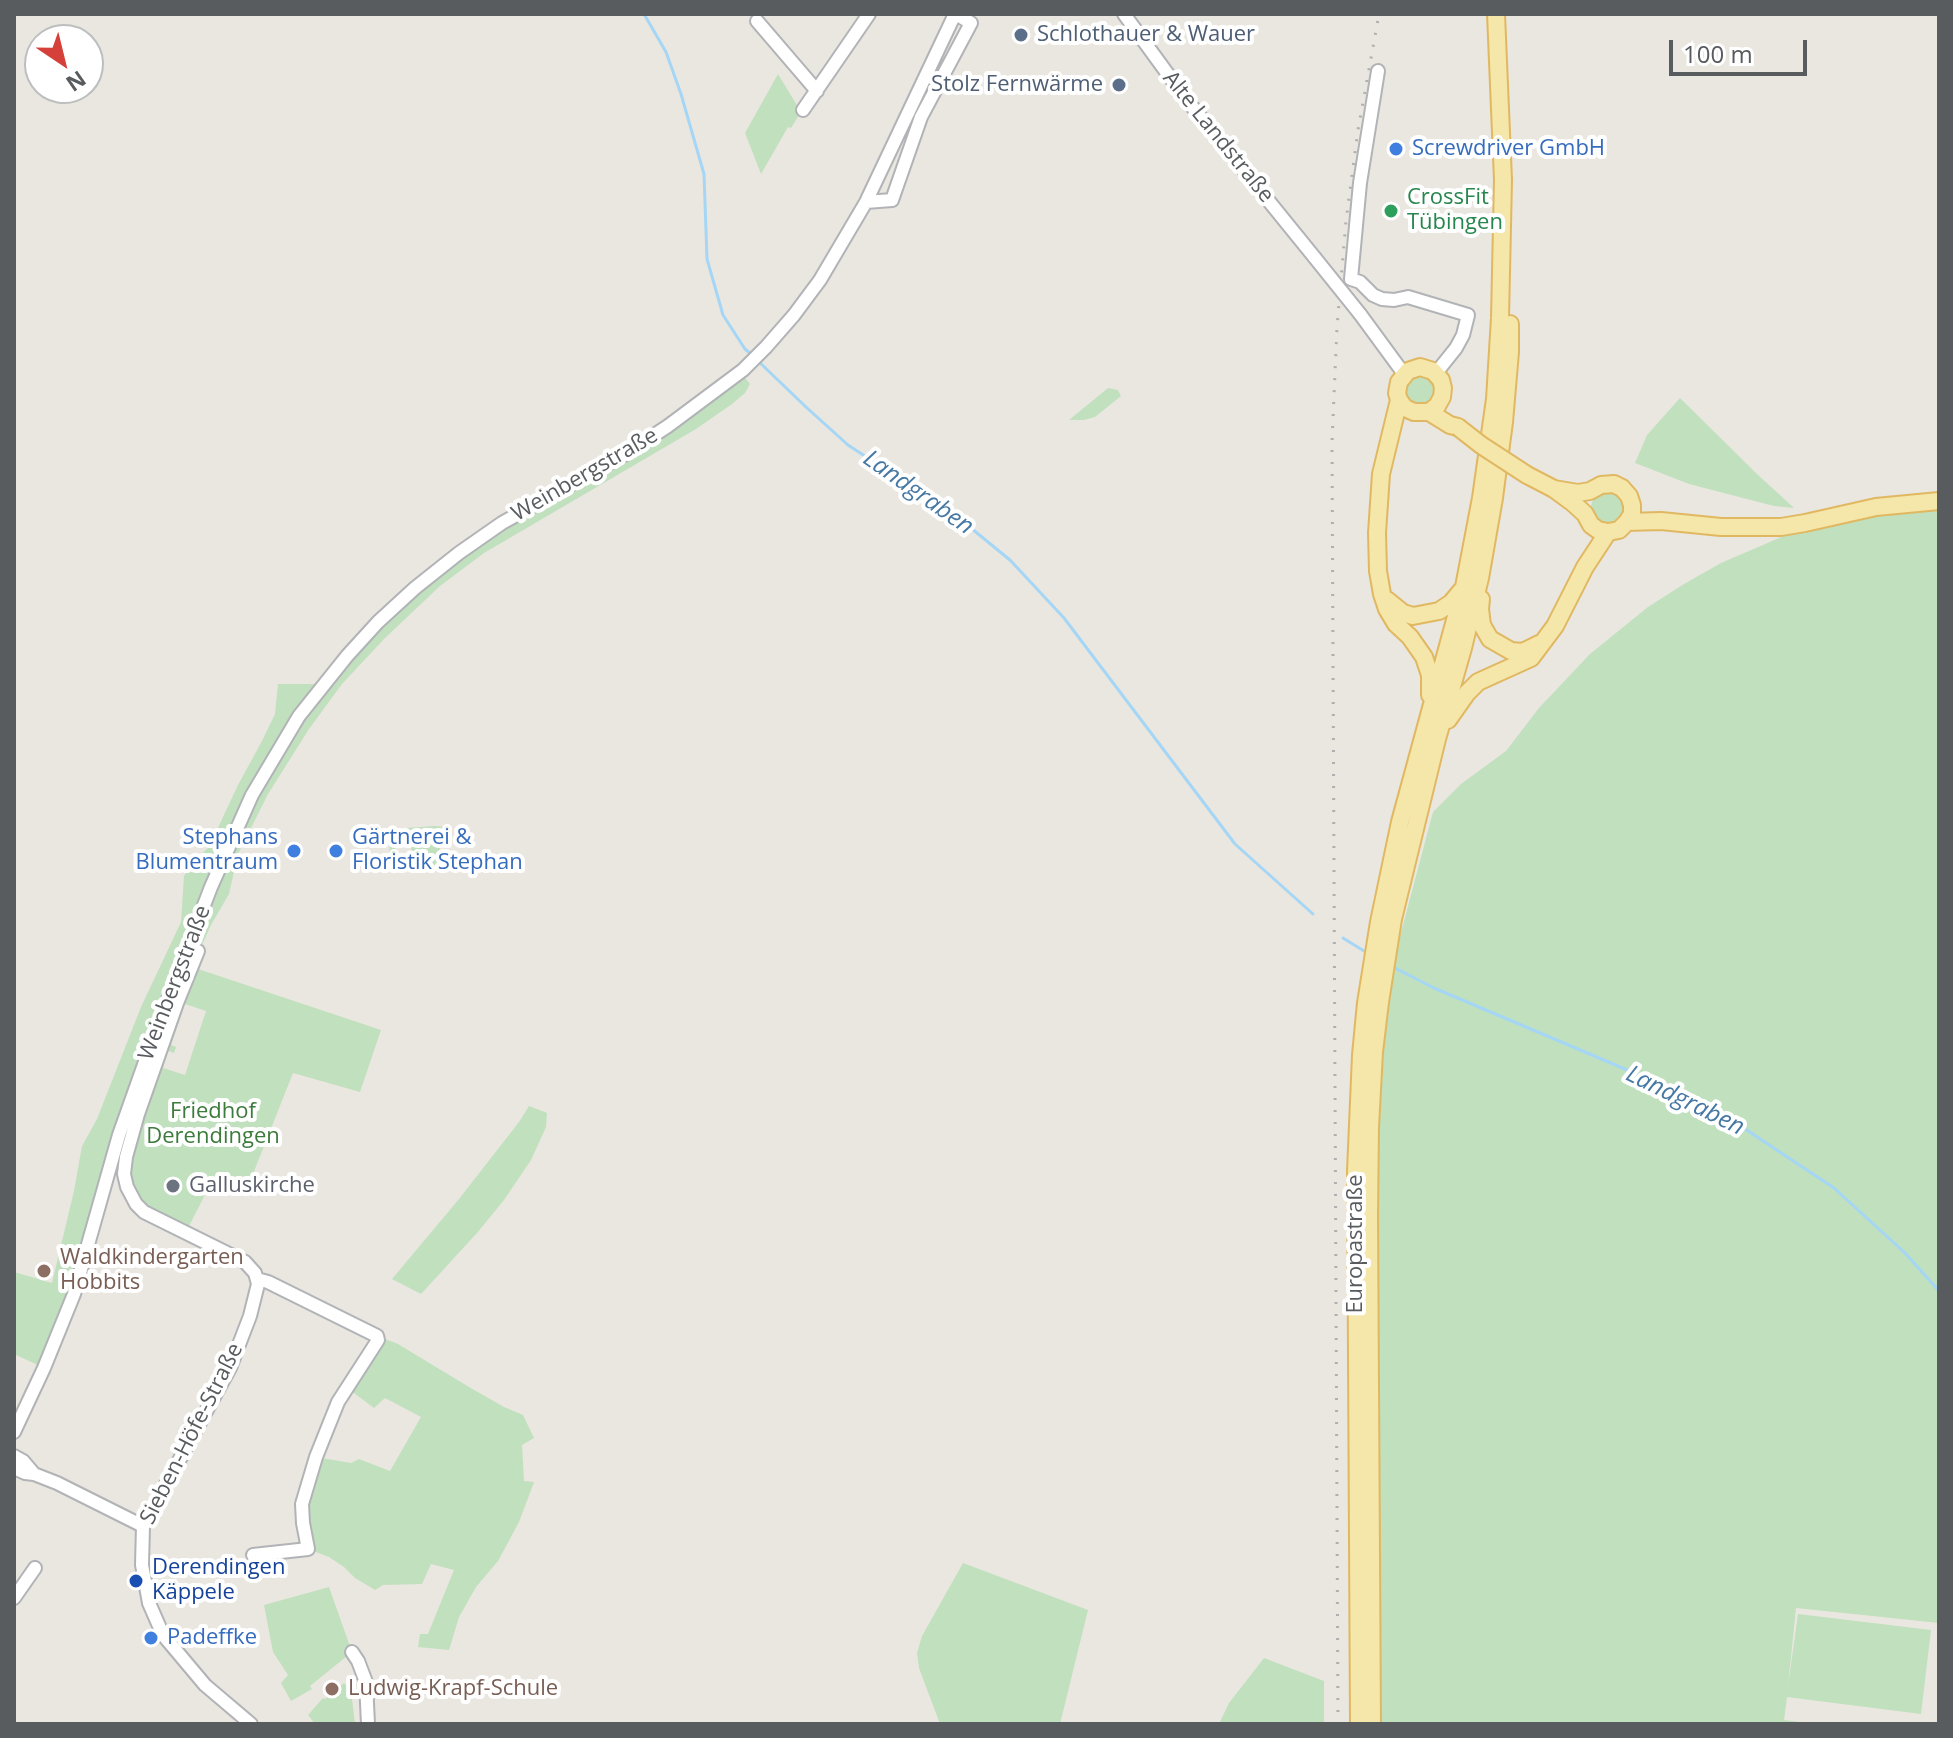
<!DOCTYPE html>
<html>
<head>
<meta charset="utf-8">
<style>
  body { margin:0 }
  #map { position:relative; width:1953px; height:1738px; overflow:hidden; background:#eae7e0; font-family:"Open Sans",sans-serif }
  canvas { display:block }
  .frame { position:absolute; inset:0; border:16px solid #595c5f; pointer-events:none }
  .north { position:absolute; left:24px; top:24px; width:80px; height:80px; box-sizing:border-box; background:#fff; border:2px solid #bdbebf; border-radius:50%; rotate:145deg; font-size:22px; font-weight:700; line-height:32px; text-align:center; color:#595c5f }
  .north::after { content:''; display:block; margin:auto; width:28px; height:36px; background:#d5403b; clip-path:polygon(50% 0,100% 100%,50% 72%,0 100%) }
  .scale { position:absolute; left:1669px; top:40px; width:138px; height:36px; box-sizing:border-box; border:4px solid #595c5f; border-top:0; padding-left:10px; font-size:24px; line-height:28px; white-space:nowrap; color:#595c5f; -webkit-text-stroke:6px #fff; paint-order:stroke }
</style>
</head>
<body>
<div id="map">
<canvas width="1953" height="1738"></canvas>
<div class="frame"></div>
<div class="north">N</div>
<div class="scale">100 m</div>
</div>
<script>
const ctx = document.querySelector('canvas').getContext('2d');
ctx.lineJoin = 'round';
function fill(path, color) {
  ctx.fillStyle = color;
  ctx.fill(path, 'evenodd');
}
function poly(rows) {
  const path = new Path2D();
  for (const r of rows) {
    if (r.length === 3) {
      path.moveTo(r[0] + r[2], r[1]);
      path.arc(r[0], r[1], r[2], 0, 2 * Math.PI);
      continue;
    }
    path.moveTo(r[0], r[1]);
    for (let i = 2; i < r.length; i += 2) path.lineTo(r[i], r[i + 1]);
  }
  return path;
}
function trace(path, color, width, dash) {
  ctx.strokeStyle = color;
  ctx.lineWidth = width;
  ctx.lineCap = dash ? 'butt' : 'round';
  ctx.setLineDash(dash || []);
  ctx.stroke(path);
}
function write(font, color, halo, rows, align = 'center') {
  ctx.font = font + ' "Open Sans",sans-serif';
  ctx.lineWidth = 8;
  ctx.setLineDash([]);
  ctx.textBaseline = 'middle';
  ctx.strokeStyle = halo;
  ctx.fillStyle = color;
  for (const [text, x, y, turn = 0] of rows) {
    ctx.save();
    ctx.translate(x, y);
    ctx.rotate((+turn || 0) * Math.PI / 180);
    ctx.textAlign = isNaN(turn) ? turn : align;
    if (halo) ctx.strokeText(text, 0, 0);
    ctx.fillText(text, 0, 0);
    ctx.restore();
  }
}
fill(poly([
  [778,74,801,112,791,128,788,127,761,174,745,133],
  [740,371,750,384,745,393,732,404,696,429,484,553,440,586,384,639,342,684,309,729,268,794,238,854,229,894,211,925,192,967,381,1030,360,1092,293,1073,245,1194,212,1181,186,1232,144,1212,124,1174,110,1170,44,1368,14,1354,14,1272,52,1283,74,1191,82,1146,97,1119,141,1007,181,922,184,876,193,862,209,847,238,785,262,741,275,714,278,684,324,684,347,656,459,553,627,453],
  [185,1004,206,1011,185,1075,163,1068,168,1051,174,1053,176,1047,171,1045],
  [1416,374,1429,375,1438,390,1430,405,1413,406,1404,396,1406,383],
  [1108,388,1118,390,1121,396,1095,417,1084,420,1069,420],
  [1680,398,1757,474,1794,508,1774,506,1689,484,1635,463,1647,435],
  [1608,508,17],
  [1939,507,1939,1623,1796,1608,1788,1686,1798,1614,1931,1630,1921,1714,1787,1697,1784,1720,1815,1724,1377,1724,1376,1148,1390,974,1433,812,1461,784,1506,751,1539,708,1590,654,1648,607,1684,584,1721,563,1786,535,1884,511],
  [435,826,444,827,436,869,408,864,412,845,406,843,406,841,397,839,394,854,389,852,393,829],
  [529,1106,547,1113,546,1127,531,1160,504,1200,477,1233,421,1294,392,1279,459,1199,519,1122],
  [377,1336,398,1344,469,1387,504,1407,523,1415,534,1438,522,1445,524,1481,534,1482,519,1522,498,1561,476,1587,459,1617,449,1650,418,1647,420,1634,428,1634,454,1570,431,1564,422,1584,383,1585,375,1590,355,1578,344,1567,329,1557,308,1549,303,1523,316,1457,351,1463,359,1459,390,1471,421,1417,385,1398,374,1408,346,1387],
  [963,1563,1088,1610,1060,1724,940,1724,919,1668,917,1653,922,1636],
  [329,1587,352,1652,310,1686,312,1689,291,1701,281,1683,288,1675,273,1652,264,1605],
  [1264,1658,1324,1681,1324,1724,1219,1724,1229,1703],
  [344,1683,351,1691,355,1724,315,1724,308,1715,323,1698,325,1699]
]), '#c0e0be');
trace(poly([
  [644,14,666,52,681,94,704,174,707,259,723,315,745,349,752,355],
  [757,360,806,407,848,445,955,515,1010,560,1064,618,1235,844,1313,914],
  [1343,938,1364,951],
  [1393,967,1434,988,1632,1072,1733,1121,1834,1188,1905,1253,1939,1291]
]), '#a5d6f5', 3);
const minor = poly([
  [1124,14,1186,99,1315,258],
  [757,21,817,91],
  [1378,71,1360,183,1351,279,1360,282,1373,295,1382,299,1394,300,1408,297,1468,315,1463,335,1456,348,1436,373],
  [803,110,869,14],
  [866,202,892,200,921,117,971,23,956,14],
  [1360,314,1404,374],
  [198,951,177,1003,138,1114,126,1157,124,1174,127,1187,136,1204,144,1212,245,1262,255,1273,258,1284,250,1316,230,1368,143,1526,142,1565,149,1603,163,1635,205,1685,251,1724],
  [14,1432,44,1368,74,1294,119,1135,157,1028,211,887,252,795,299,716,347,656,378,622,415,588,459,553,502,523,627,453,668,426,743,370,766,347,794,315,820,280,866,202,955,14],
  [14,1456,23,1461,34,1474],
  [14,1468,25,1473,34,1474,57,1483,143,1526],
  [253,1555,308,1549,303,1523,302,1504,316,1457,338,1402,378,1340,377,1336,268,1282,257,1279],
  [14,1598,35,1568],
  [352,1652,358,1661,366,1682,368,1724]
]);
const major = poly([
  [1399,400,1405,408,1414,412,1429,412,1437,406,1442,397,1443,388,1441,380,1433,371,1420,367,1408,371,1399,382,1397,393,1399,400,1381,474,1377,533,1378,571,1382,594,1387,609,1396,624,1410,637,1424,657,1430,675,1430,695],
  [1429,412,1450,425,1458,427],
  [1527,475,1554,489,1573,503,1585,514,1591,525,1598,530,1608,532,1619,530,1627,522,1632,514,1632,505,1629,496,1622,488,1614,484,1601,485,1590,491,1578,493,1554,489],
  [1627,522,1661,521,1721,527,1781,527,1805,523,1876,507,1939,501],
  [1481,599,1480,609,1482,625,1490,639,1511,651,1523,652,1539,644],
  [1387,600,1403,613,1413,616,1439,611,1451,603,1461,591],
  [1448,720,1467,693,1478,682,1531,658,1555,626,1585,567,1608,532],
  [1359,1724,1356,1171,1361,1055,1366,1003,1379,922,1400,822,1464,587,1481,498,1495,399,1500,318,1503,180,1496,14],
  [1372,1724,1369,1216,1370,1127,1374,1052,1380,1002,1393,919,1437,739,1463,648,1480,578,1494,498,1504,422,1510,352,1510,324]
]);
trace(minor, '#b1b3b6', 16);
trace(major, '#e1b862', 20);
trace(minor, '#fff', 12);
trace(major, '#f5e6a9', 16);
trace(poly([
  [1338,1724,1332,442,1337,327,1346,221,1358,130,1379,14]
]), '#aeafaf', 3, [2, 10]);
const minorBridge = poly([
  [1315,258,1360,314]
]);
const majorBridge = poly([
  [1458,427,1481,445,1527,475]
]);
trace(minorBridge, '#b1b3b6', 16, []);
trace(majorBridge, '#e1b862', 20, []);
trace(minorBridge, '#fff', 12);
trace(majorBridge, '#f5e6a9', 16);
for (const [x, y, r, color] of [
  [1021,35,8,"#5c6f8a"],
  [1119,85,8,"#5c6f8a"],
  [1396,149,8,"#3f7fe0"],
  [1391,211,8,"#2e9e5b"],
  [294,851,8,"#3f7fe0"],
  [336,851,8,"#3f7fe0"],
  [173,1186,8,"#6b7280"],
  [44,1271,8,"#8d6e63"],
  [136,1581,8,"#1a4fb4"],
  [151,1638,8,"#3f7fe0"],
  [332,1689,8,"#8d6e63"]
]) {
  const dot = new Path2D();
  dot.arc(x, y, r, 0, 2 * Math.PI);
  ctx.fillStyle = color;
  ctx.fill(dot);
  trace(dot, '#fff', 3);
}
write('22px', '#4e5e75', '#fff', [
  ["Schlothauer & Wauer",1037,35],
  ["Stolz Fernwärme",1103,85,"right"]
], 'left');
write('22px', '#595c5f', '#fff', [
  ["Alte Landstraße",1218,137,51],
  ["Weinbergstraße",585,475,-30],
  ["Weinbergstraße",175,983,-69],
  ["Europastraße",1356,1244,-90],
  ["Sieben-Höfe-Straße",192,1434,-63]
]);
write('22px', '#366cbe', '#fff', [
  ["Screwdriver GmbH",1412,149],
  ["Stephans",278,838,"right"],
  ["Blumentraum",278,863,"right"],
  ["Gärtnerei &",352,838],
  ["Floristik Stephan",352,863],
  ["Padeffke",167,1638]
], 'left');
write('22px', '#27864d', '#fff', [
  ["CrossFit",1407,198],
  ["Tübingen",1407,223]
], 'left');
write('22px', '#3c7b3c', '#fff', [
  ["Friedhof",213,1112],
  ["Derendingen",213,1137]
]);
write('22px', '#5b616d', '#fff', [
  ["Galluskirche",189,1186]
], 'left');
write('22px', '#785e54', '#fff', [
  ["Waldkindergarten",60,1258],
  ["Hobbits",60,1283],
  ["Ludwig-Krapf-Schule",348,1689]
], 'left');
write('22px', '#164399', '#fff', [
  ["Derendingen",152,1568],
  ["Käppele",152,1593]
], 'left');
write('italic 24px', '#4678a4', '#fff', [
  ["Landgraben",918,493,35],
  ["Landgraben",1685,1101,26]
]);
</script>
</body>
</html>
